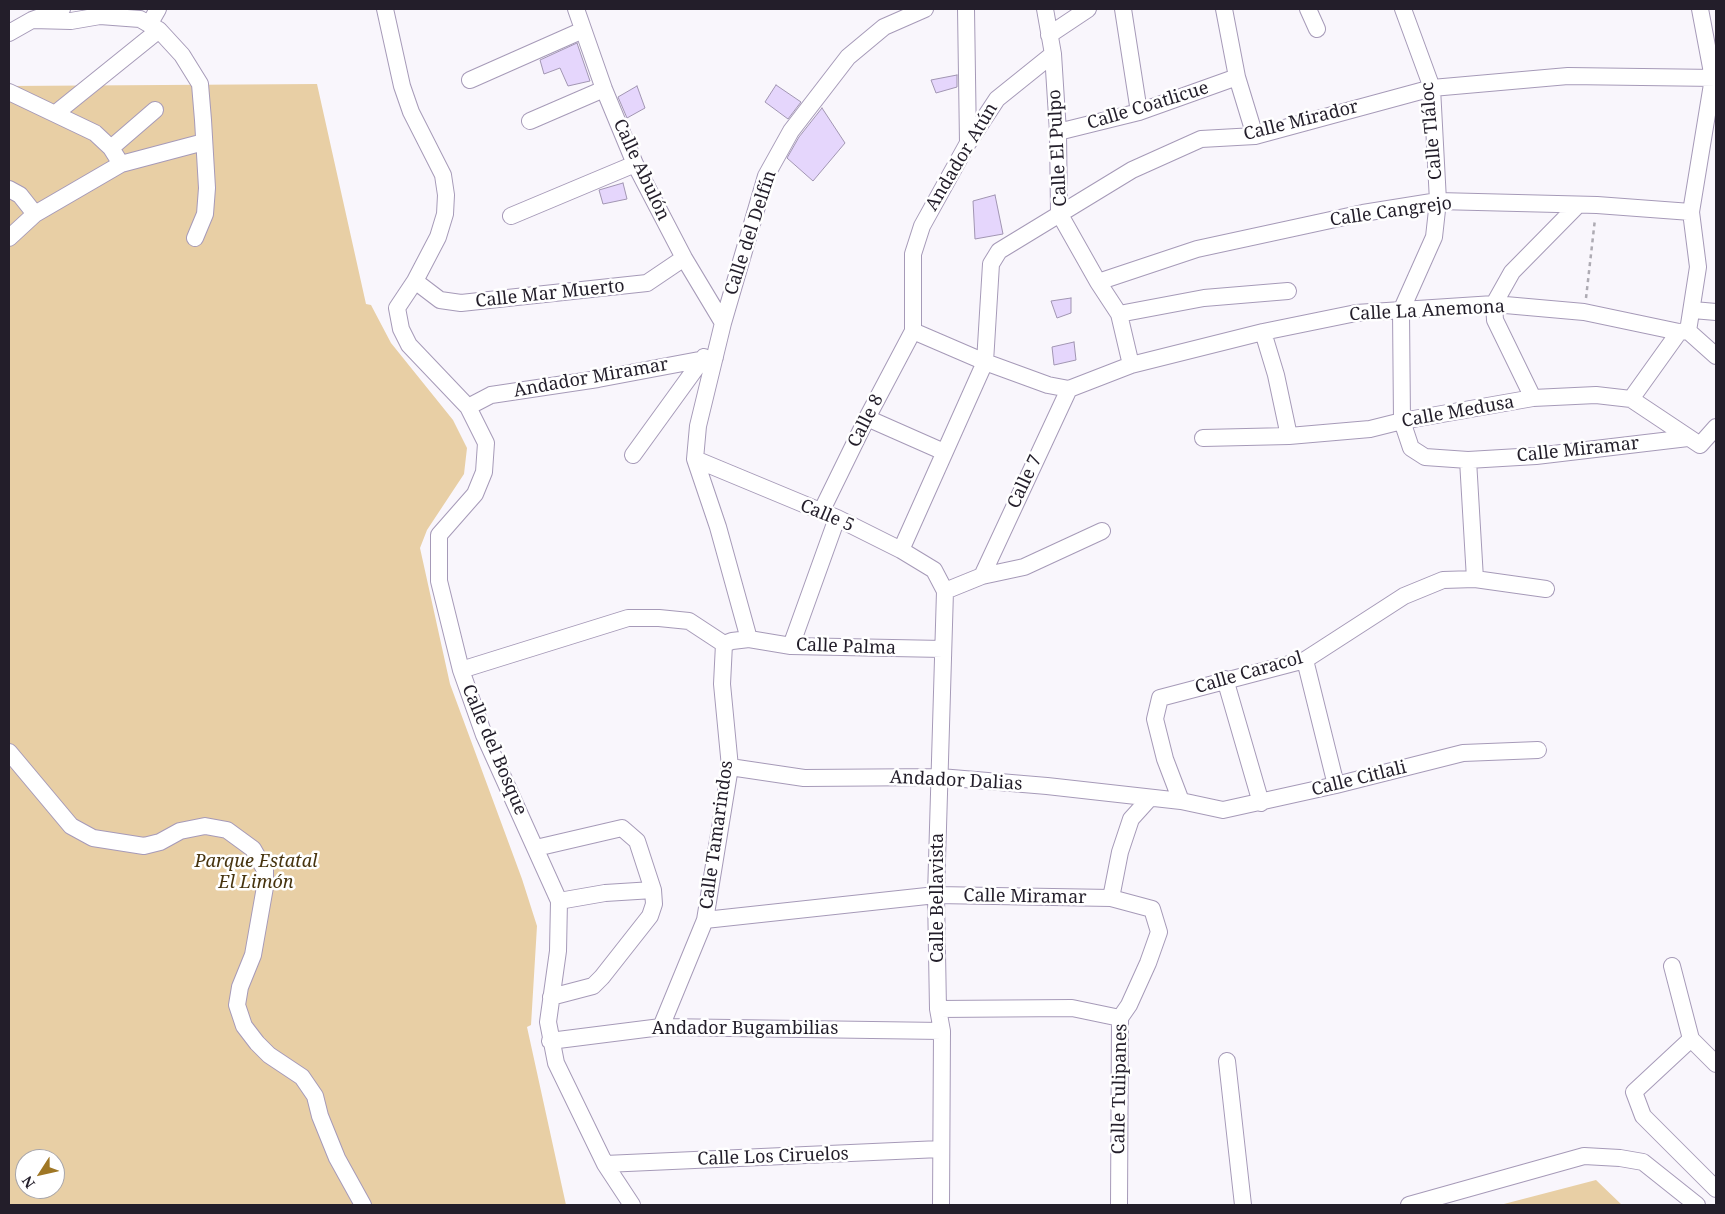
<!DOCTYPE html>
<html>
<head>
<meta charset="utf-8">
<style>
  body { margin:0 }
  #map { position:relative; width:1725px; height:1214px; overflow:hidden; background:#f9f6fc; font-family:"Noto Serif",serif }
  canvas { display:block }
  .frame { position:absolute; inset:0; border:10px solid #231e2a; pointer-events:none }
  .north { position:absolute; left:15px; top:1149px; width:50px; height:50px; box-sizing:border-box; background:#fff; border:1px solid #a7a5aa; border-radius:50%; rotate:235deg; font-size:14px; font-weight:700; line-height:20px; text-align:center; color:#231e2a }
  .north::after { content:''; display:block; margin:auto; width:18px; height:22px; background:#9f7725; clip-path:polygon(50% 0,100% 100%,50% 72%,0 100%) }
</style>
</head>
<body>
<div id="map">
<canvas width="1725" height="1214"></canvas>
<div class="frame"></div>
<div class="north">N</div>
</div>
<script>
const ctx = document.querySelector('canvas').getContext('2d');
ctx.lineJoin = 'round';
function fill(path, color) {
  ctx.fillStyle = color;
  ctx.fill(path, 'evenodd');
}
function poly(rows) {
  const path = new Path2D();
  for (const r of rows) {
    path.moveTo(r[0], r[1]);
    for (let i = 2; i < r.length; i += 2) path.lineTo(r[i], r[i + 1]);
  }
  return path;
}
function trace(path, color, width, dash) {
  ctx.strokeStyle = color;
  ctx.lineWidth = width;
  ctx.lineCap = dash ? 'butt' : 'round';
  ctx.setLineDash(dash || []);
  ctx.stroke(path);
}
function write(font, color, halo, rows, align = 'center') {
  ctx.font = font + ' "Noto Serif",serif';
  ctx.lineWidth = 5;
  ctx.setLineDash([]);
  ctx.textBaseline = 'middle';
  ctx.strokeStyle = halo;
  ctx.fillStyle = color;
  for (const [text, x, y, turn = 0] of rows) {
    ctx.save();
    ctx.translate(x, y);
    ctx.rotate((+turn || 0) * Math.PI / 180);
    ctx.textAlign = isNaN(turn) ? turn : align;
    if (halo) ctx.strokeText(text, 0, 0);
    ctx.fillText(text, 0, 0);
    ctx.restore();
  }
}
fill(poly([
  [317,84,366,304,371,305,391,343,453,420,467,448,464,474,427,530,420,548,450,684,522,879,537,926,531,1025,527,1027,566,1205,9,1205,9,86],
  [25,1159,55,1159,55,1189,25,1189],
  [1596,1180,1622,1205,1500,1205]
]), '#e8cfa5');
const building = poly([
  [577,43,590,81,568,86,560,68,544,74,540,60,577,43],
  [957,75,957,87,936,93,931,80,957,75],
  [776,85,801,102,788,119,765,102,776,85],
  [637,86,645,108,627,118,618,97,637,86],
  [822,108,845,143,813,181,787,158,799,137,822,108],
  [623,183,627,199,603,204,599,190,623,183],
  [995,195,1003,234,975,239,973,201,995,195],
  [1071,298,1071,313,1057,318,1051,301,1071,298],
  [1074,342,1076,360,1054,365,1052,347,1074,342]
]);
fill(building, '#e5d6fc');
trace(building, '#a195b2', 1);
const street = poly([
  [385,9,402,86,411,112,443,175,446,195,445,214,438,237,415,281,397,308,401,329,409,345,468,407,486,443,484,472,475,494,439,535,439,581,461,670,484,735,559,901,558,951,548,1022,556,1063,605,1164,632,1205],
  [576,9,604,89,635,164,684,258,723,323],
  [966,9,968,143],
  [1045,9,1053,54,1058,132,1059,213,1098,282,1119,314,1131,365],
  [1123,9,1139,112],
  [1224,9,1237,77,1255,136],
  [1308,9,1317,29],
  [1403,9,1432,88,1438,201,1434,237,1401,311,1402,421,1411,448,1425,457,1468,460,1536,456,1688,438],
  [32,20,71,21,100,16,140,19,159,30,182,55,200,84,203,120,207,188,205,214,195,238],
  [150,23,158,9],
  [9,33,32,20,62,9],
  [1049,35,1088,9],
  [470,80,583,30],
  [9,92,95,133,111,148,121,164],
  [56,113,159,30],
  [530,121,604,89],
  [1058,132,1139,112,1237,77],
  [111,148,155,110],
  [9,189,20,195,35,214],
  [511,216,635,164],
  [9,238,35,214,121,164,204,142],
  [415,281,440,300,461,303,647,283,684,258],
  [1098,282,1197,249,1363,213,1438,201,1597,205,1691,212],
  [1693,310,1716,312],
  [1119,314,1204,298,1288,291],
  [913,331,985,362,1048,385,1069,389,1131,365,1263,332,1356,313,1494,304,1584,312,1679,332,1688,331,1716,356],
  [1688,331,1698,267,1691,212,1713,78,1700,9],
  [1263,332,1276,375,1289,436],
  [1533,398,1495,320,1494,304,1512,272,1578,205],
  [1631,399,1679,332],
  [468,407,491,395,598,379,715,357],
  [867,418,944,452],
  [1203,438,1289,436,1370,429,1402,421,1533,398,1596,395,1631,399,1700,445,1716,427],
  [633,455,704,357],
  [695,459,837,518,901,550,934,570,945,591,936,895,938,1009,942,1031,941,1205],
  [1468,460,1475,579],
  [821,512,867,418,913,331,913,254,922,226,968,143,997,99,1053,54],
  [901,550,985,362,991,264,999,251,1132,170,1201,139,1255,136,1432,88,1568,76,1716,78],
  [982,576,1069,389],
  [945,591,982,576,1024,567,1102,531],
  [749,639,718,527,695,459,698,426,723,323,766,176,791,131,848,57,884,27,925,9],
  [791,646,837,518],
  [1305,660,1336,785],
  [461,670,628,618,659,618,689,621,724,644],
  [1225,679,1261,803],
  [9,752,71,826,93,838,144,846,160,842,180,831,205,826,227,830,253,849,265,870,265,887,253,955,240,987,237,1005,244,1026,257,1043,269,1055,302,1077,315,1096,320,1116,337,1158,363,1205],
  [730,767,804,778,940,777,1047,786,1181,801,1223,810,1336,785,1463,753,1538,750],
  [1181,801,1165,759,1155,719,1160,698,1305,660,1404,596,1443,580,1475,579,1546,589],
  [536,848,622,828,637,841,653,890,654,904,650,916,602,977,593,986,551,997],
  [1111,898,1120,852,1131,819,1150,798],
  [559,901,605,893,653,890],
  [705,920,936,895,1111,898,1152,909,1159,932,1148,963,1129,1005,1120,1018,1119,1205],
  [1672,966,1691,1039,1716,1064],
  [938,1009,1072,1008,1120,1018],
  [661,1027,705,920,730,767,722,684,724,644,732,641,749,639,791,646,943,649],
  [1691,1039,1634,1092,1643,1116,1716,1189],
  [550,1041,661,1027,942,1031],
  [1227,1061,1243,1205],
  [605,1164,940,1149],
  [1409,1205,1584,1156,1620,1158,1643,1162,1697,1205]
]);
trace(street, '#a69ab8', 18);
trace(poly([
  [1586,298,1595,219]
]), '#aeabb3', 2.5, [4, 4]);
trace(street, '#fff', 16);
write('18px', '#231e2a', '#fff', [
  ["Calle Coatlicue",1148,106,-17],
  ["Calle Mirador",1301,121,-14],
  ["Calle Tláloc",1432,131,-95],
  ["Calle El Pulpo",1058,148,-93],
  ["Andador Atún",962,157,-59],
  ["Calle Abulón",641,170,65],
  ["Calle Cangrejo",1391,212,-8],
  ["Calle del Delfín",751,233,-72],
  ["Calle Mar Muerto",550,294,-6],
  ["Calle La Anemona",1427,311,-3],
  ["Andador Miramar",591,378,-10],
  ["Calle Medusa",1458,412,-10],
  ["Calle 8",866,421,-63],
  ["Calle Miramar",1578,450,-6],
  ["Calle 7",1025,482,-65],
  ["Calle 5",827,516,23],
  ["Calle Palma",846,647,2],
  ["Calle Caracol",1249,673,-16],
  ["Calle del Bosque",494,750,67],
  ["Calle Citlali",1359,779,-14],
  ["Andador Dalias",956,781,3],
  ["Calle Tamarindos",717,835,-82],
  ["Calle Miramar",1025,897,1],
  ["Calle Bellavista",938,898,-90],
  ["Andador Bugambilias",745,1029],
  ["Calle Tulipanes",1120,1089,-89],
  ["Calle Los Ciruelos",773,1157,-2]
]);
write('italic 18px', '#47340f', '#fff', [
  ["Parque Estatal",256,862],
  ["El Limón",256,883]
]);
</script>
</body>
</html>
